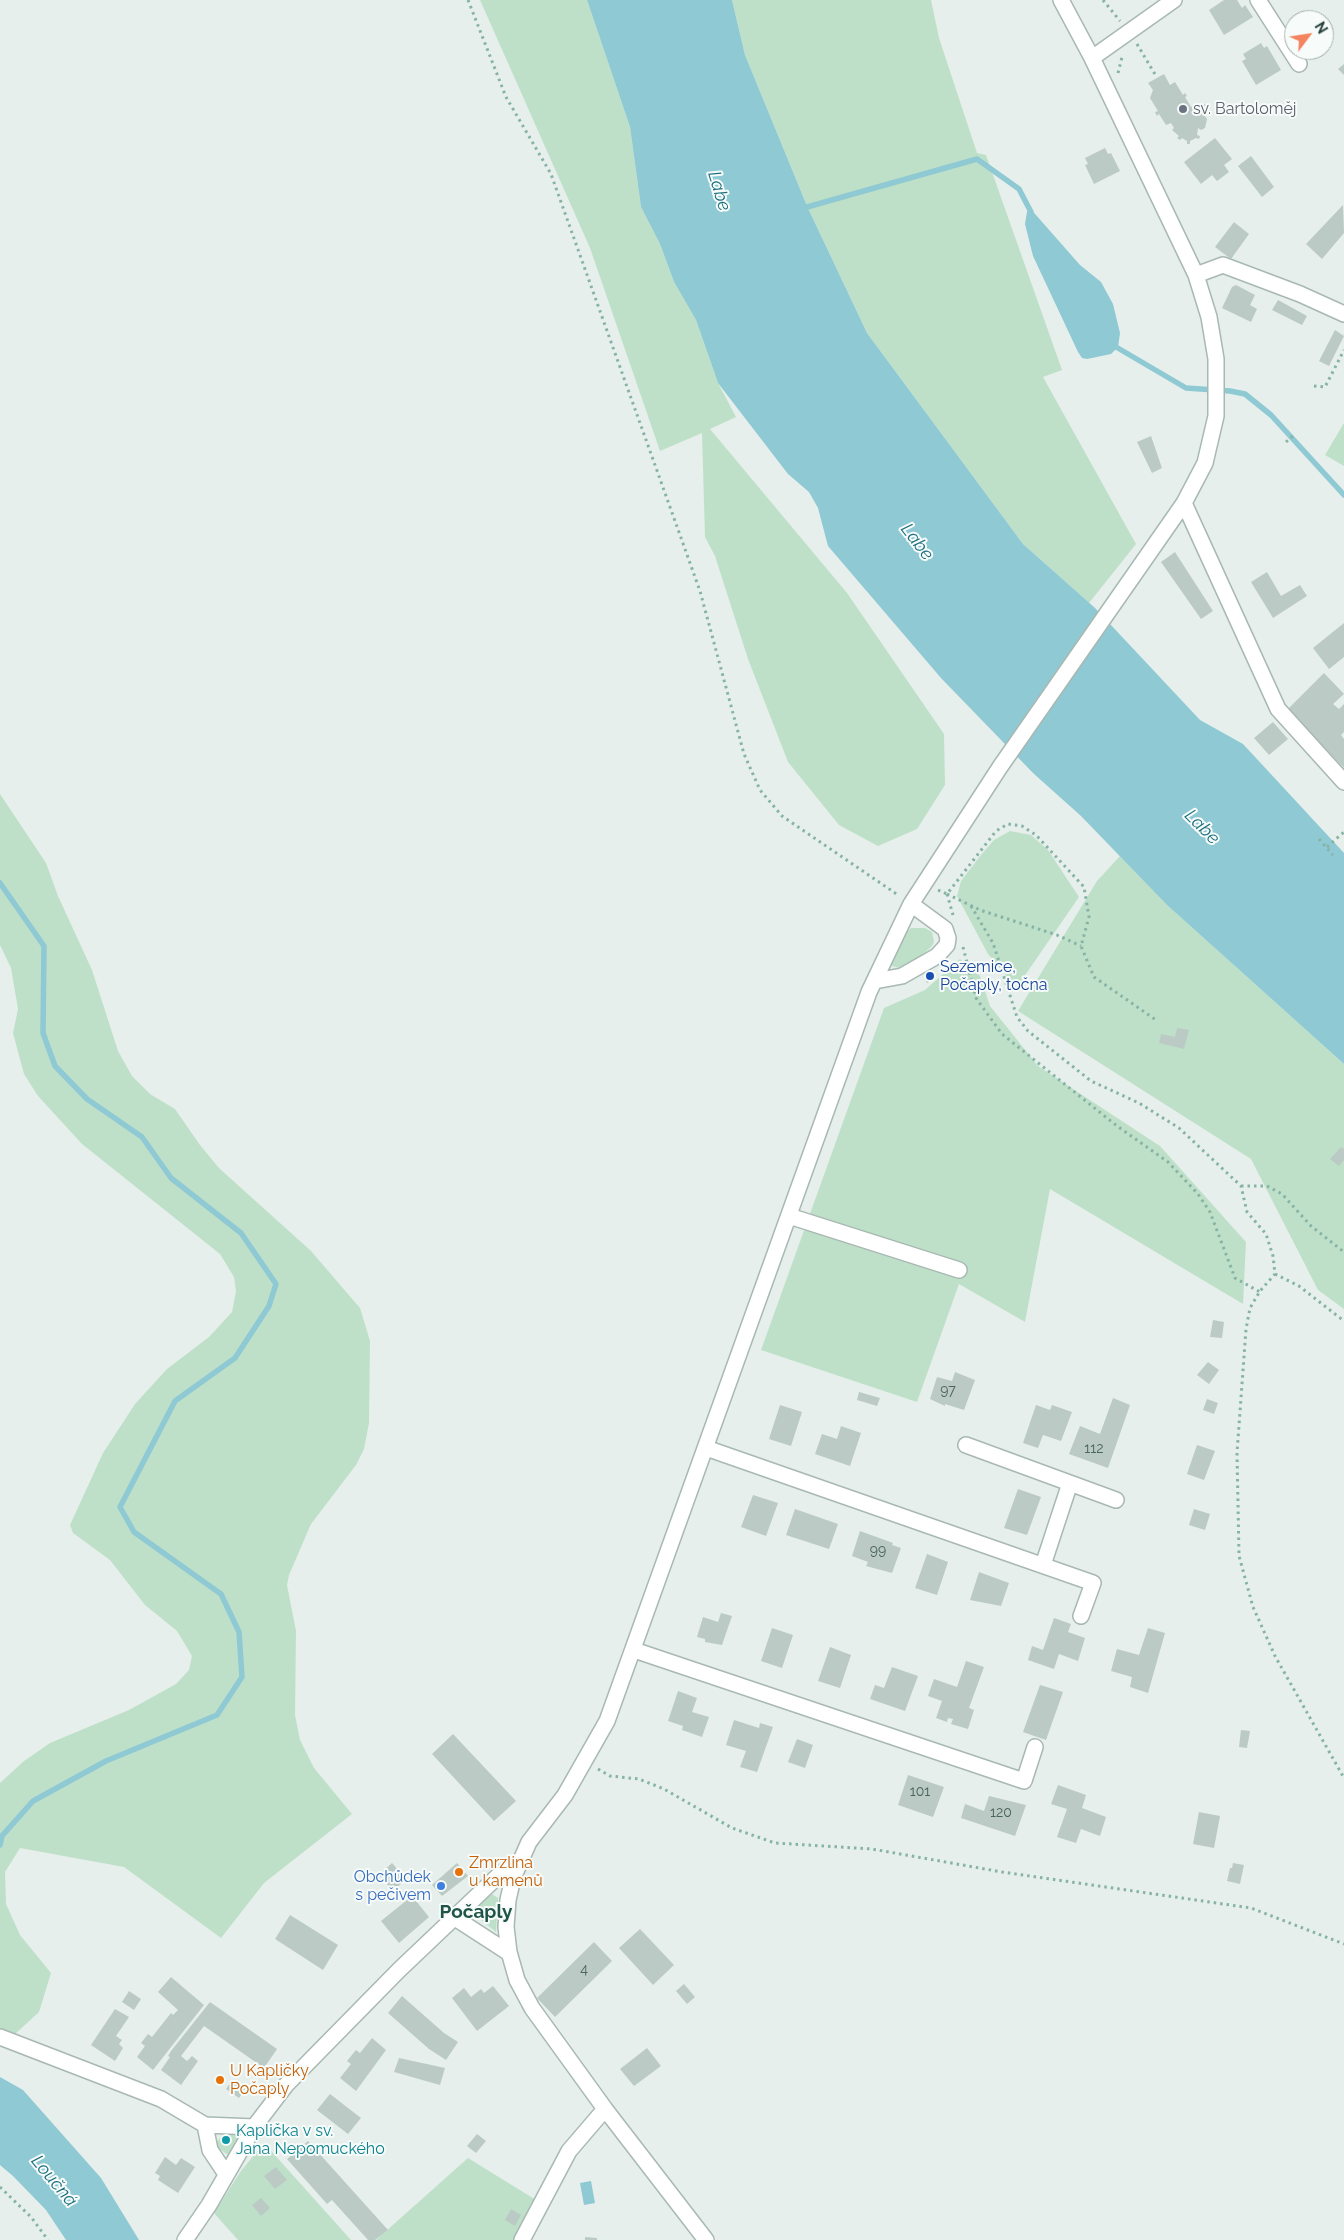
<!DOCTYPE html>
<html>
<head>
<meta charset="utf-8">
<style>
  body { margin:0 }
  #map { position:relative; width:1344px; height:2240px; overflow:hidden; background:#e6efeb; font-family:Raleway,sans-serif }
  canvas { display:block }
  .north { position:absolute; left:1284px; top:10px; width:50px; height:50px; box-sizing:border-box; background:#f7fbf9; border:1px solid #a3b1ad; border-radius:50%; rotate:59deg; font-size:14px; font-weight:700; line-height:20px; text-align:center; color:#24423a }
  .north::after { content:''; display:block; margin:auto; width:18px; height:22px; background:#f4845f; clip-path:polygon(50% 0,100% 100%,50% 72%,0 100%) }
</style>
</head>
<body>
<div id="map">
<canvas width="1344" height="2240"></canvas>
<div class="north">N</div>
</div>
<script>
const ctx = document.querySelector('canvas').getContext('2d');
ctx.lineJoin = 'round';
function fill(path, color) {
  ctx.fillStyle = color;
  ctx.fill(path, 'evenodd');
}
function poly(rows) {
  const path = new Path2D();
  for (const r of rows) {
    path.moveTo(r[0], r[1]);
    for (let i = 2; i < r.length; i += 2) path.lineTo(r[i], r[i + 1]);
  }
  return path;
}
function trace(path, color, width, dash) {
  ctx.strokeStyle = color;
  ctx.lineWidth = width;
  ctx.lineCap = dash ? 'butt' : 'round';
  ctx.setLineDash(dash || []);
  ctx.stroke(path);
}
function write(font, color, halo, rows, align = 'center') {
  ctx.font = font + ' Raleway,sans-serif';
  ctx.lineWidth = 4;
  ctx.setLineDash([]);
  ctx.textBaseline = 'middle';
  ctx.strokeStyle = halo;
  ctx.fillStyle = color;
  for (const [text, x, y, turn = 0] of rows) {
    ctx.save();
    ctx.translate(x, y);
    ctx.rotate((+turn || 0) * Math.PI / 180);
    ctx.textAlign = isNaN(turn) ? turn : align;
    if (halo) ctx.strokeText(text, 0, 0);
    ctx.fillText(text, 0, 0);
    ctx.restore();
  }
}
fill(poly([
  [480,0,587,0,630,127,641,207,660,244,674,282,696,320,718,383,736,417,710,429,847,593,944,734,945,785,917,829,878,846,839,825,788,762,748,659,715,556,705,537,702,433,660,451,590,248],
  [732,0,931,0,939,38,977,153,986,155,1062,370,1043,377,1136,544,1089,603,1023,544,867,333,807,206,745,55],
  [1344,423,1344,466,1325,455],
  [0,794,46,863,58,896,92,970,118,1051,132,1076,150,1094,175,1109,200,1145,219,1168,311,1251,360,1308,370,1341,369,1423,364,1449,356,1465,311,1524,289,1575,287,1585,296,1631,295,1715,300,1740,314,1768,352,1814,264,1883,221,1938,124,1867,20,1848,5,1872,6,1904,20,1935,51,1973,39,2012,14,2035,0,2029,0,1783,24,1761,50,1743,129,1710,176,1684,189,1670,192,1656,177,1631,145,1605,110,1560,73,1533,70,1525,103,1453,135,1404,167,1369,209,1337,232,1312,236,1291,234,1277,220,1254,82,1144,38,1096,24,1074,13,1033,18,1009,11,968,0,945],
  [1010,831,1031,835,1048,850,1079,897,1019,984,1011,981,988,954,957,896,961,881,981,855,994,840],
  [1120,856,1167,905,1344,1064,1344,1309,1318,1290,1251,1159,1018,1011,1097,881],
  [911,928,925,928,932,932,934,942,932,946,920,957,899,968,889,965,903,936],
  [960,959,980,976,990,1006,1038,1066,1160,1146,1246,1242,1243,1304,1050,1189,1025,1322,959,1284,917,1402,761,1350,884,1008,925,990],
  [492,1894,498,1898,496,1932,479,1918,476,1911,477,1906],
  [233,2131,241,2137,228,2155,214,2145,225,2132],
  [264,2143,351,2240,238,2240,214,2213,241,2171],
  [468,2158,536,2200,513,2240,376,2240]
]), '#bfe0c8');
fill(poly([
  [587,0,732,0,745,55,807,206,867,333,1023,544,1095,608,1200,720,1243,744,1344,853,1344,1064,1167,905,1081,816,1033,773,941,678,828,546,818,508,809,492,788,474,718,383,696,320,674,282,660,244,641,207,630,127],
  [1028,206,1080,265,1101,282,1113,304,1120,333,1118,347,1111,354,1087,359,1082,358,1078,352,1033,256,1025,224],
  [0,2077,23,2090,101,2178,139,2240,66,2240,46,2210,13,2176,0,2165],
  [591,2181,595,2203,584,2205,580,2183]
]), '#8ec9d4');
trace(poly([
  [800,209,977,159,1019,189,1031,212],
  [1111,344,1186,388,1230,391,1245,394,1271,415,1344,495],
  [0,883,44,946,43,1033,55,1066,87,1099,142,1137,171,1178,241,1233,276,1284,269,1306,235,1358,175,1401,120,1507,134,1532,221,1594,239,1632,242,1677,217,1715,106,1761,33,1801,2,1836,0,1845]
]), '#8ec9d4', 5.5);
fill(poly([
  [1224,0,1237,0,1242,8,1245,5,1253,17,1224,35,1209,10],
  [1261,43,1264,48,1267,46,1281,70,1256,85,1242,61,1246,59,1243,54],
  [1344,64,1344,75,1338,69],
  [1164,74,1170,85,1175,82,1183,95,1185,93,1187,96,1185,97,1191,107,1197,104,1200,107,1205,104,1210,111,1204,115,1207,119,1205,128,1201,130,1198,128,1197,135,1200,136,1199,139,1196,138,1190,141,1190,144,1187,144,1187,141,1182,138,1180,140,1177,138,1179,136,1172,130,1174,128,1171,123,1166,125,1159,114,1157,116,1155,112,1158,111,1150,98,1153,90,1148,83],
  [1215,138,1232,159,1224,165,1229,172,1217,181,1212,175,1201,184,1184,162],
  [1105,148,1108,154,1111,153,1120,171,1094,184,1085,165,1088,164,1085,158],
  [1251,156,1274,187,1262,197,1238,166],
  [1343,205,1344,233,1322,259,1306,244],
  [1234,222,1249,234,1231,259,1215,247],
  [1236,285,1255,295,1250,305,1257,309,1251,322,1222,308,1232,287],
  [1278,300,1307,316,1302,325,1272,310],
  [1335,330,1344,336,1329,366,1319,361],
  [1151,436,1162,468,1152,473,1137,442],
  [1175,552,1213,611,1201,619,1161,562],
  [1267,572,1281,596,1300,585,1307,596,1273,618,1251,582],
  [1344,623,1344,657,1329,669,1313,648],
  [1324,673,1344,694,1333,704,1339,709,1344,704,1344,732,1341,735,1344,739,1344,768,1287,710],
  [1273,722,1288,739,1269,755,1254,738],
  [932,974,934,978,927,983,925,978],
  [1177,1028,1189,1030,1184,1049,1159,1043,1161,1034,1175,1037],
  [1341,1147,1344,1149,1344,1160,1339,1166,1330,1159],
  [1213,1320,1224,1322,1222,1338,1210,1337],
  [1208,1362,1219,1370,1209,1384,1197,1375],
  [955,1372,975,1380,964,1410,945,1404,945,1406,930,1399,937,1377,952,1381],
  [859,1392,880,1398,877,1406,857,1400],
  [1113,1398,1130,1405,1108,1468,1069,1454,1080,1426,1100,1434],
  [1207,1399,1218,1403,1214,1414,1203,1410],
  [780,1405,802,1412,791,1446,769,1439],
  [1036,1405,1050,1410,1052,1405,1072,1412,1061,1441,1043,1435,1038,1448,1023,1443],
  [841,1426,861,1433,850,1466,815,1454,822,1434,837,1439],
  [1197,1445,1215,1451,1204,1480,1187,1474],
  [1018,1489,1041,1497,1027,1535,1004,1528],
  [753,1495,778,1503,766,1536,741,1527],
  [795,1509,838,1524,829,1549,786,1535],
  [1194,1509,1210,1514,1205,1530,1189,1525],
  [860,1531,893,1543,892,1545,901,1548,892,1573,866,1566,868,1562,852,1556],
  [927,1554,948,1562,937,1595,915,1588],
  [979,1572,1009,1583,1001,1606,970,1600],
  [721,1613,732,1616,722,1645,705,1642,705,1639,697,1637,703,1617,718,1622],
  [1054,1618,1071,1624,1068,1632,1085,1638,1078,1661,1059,1654,1054,1669,1028,1660,1032,1646,1043,1650],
  [772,1628,793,1635,782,1668,761,1661],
  [1148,1628,1165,1633,1148,1693,1130,1687,1132,1677,1111,1671,1117,1649,1139,1655],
  [830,1647,851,1655,840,1688,818,1681],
  [966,1661,984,1667,969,1708,974,1710,968,1729,951,1724,953,1719,948,1718,947,1722,936,1718,942,1701,928,1696,934,1679,957,1687],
  [892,1667,918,1676,905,1711,870,1699,875,1685,884,1688],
  [1040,1685,1063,1692,1046,1740,1023,1732],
  [678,1691,697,1698,692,1712,709,1717,702,1737,682,1730,683,1726,668,1721],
  [734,1720,759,1728,760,1723,773,1727,757,1772,740,1767,746,1751,726,1745],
  [1241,1730,1250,1731,1247,1748,1239,1747],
  [453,1734,516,1801,494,1821,432,1754],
  [797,1739,813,1745,805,1768,788,1762],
  [908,1775,944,1787,933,1817,898,1805],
  [1058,1785,1086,1795,1082,1808,1106,1817,1100,1836,1081,1829,1076,1843,1057,1837,1067,1809,1051,1804],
  [989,1796,1026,1805,1015,1836,961,1818,965,1804,984,1811],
  [1199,1812,1220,1816,1214,1848,1193,1844],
  [392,1863,406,1879,393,1891,379,1875],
  [457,1863,468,1876,442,1896,432,1885],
  [1233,1863,1244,1865,1240,1884,1227,1881,1230,1868,1232,1868],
  [412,1896,429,1917,399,1943,381,1921],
  [290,1915,338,1945,323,1970,275,1939],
  [640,1929,674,1965,653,1985,619,1948],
  [594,1942,612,1961,555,2017,537,1998],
  [171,1977,204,2005,153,2070,137,2057,145,2046,141,2043,148,2034,152,2037,171,2013,173,2015,178,2010,158,1992],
  [684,1984,695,1997,687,2004,676,1991],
  [493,1986,509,2006,477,2031,452,1998,464,1988,471,1997,481,1989,484,1993],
  [129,1991,141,1999,134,2010,122,2002],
  [402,1996,444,2033,458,2042,446,2060,429,2049,388,2013],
  [210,2002,277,2049,264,2068,204,2026,181,2056,187,2061,192,2056,198,2061,181,2085,161,2070,170,2057,168,2056,171,2051],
  [115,2009,129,2017,116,2036,122,2040,119,2044,123,2048,115,2061,91,2045],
  [372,2038,386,2050,356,2091,340,2078,351,2064,347,2061,356,2050,360,2053],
  [647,2048,661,2066,634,2086,620,2069],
  [399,2058,445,2068,440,2085,394,2072],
  [232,2080,245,2089,239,2098,226,2089],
  [330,2094,361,2118,348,2134,317,2110],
  [477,2134,486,2141,476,2153,467,2146],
  [226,2135,230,2138,226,2144,222,2141],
  [308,2141,388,2230,375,2240,368,2240,332,2200,327,2204,287,2159],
  [165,2157,176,2165,181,2158,195,2167,178,2193,158,2180,160,2176,155,2173],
  [276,2167,287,2180,275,2189,264,2176],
  [261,2198,270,2208,261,2216,252,2205],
  [511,2209,521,2215,515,2226,505,2220],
  [585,2237,597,2238,597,2240,585,2240]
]), '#bbcac4');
const minor = poly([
  [1258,0,1299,64],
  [1092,58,1174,0],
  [1196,275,1223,265,1300,294,1344,314],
  [1184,503,1278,709,1344,782],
  [875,981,902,976,937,956,947,945,948,938,945,929,911,904],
  [789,1216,959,1270],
  [966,1445,1116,1500],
  [706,1448,1093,1583,1081,1616],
  [1043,1565,1070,1483],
  [634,1650,1024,1781,1035,1747],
  [455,1918,509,1953],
  [0,2037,161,2099,205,2125,254,2127],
  [205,2125,210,2150,226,2174],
  [185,2240,209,2205,254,2127,286,2085,399,1970,499,1875,519,1862],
  [522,2240,569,2151,605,2109],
  [706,2240,605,2109,532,2008,517,1980,509,1952,506,1927,508,1900,513,1878,529,1842,565,1795,607,1721,869,992,911,904,1000,767,1184,503,1205,463,1216,416,1216,359,1209,317,1196,275,1092,58,1061,0]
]);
trace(minor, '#a8b8b2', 18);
trace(poly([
  [468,0,506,97,551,174,700,591,744,754,760,790,782,816,898,895],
  [1103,0,1120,21],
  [1137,44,1156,76],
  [1118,73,1122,57],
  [1314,386,1325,387,1344,350],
  [1286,442,1295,434],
  [1319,839,1333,855],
  [1327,847,1344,832],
  [938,890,947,894,996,831,1008,824,1022,826,1036,835,1084,887,1089,917,1081,946,1094,977,1156,1020],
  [947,894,953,915],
  [947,894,980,910,1057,935,1081,946],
  [971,906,993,943,1017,1017,1028,1031,1091,1081,1139,1103,1179,1128,1241,1186,1247,1212,1266,1234,1273,1256,1275,1274,1260,1291,1250,1308,1246,1329,1237,1453,1239,1556,1253,1607,1275,1656,1344,1778],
  [963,947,976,998,1002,1034,1117,1126,1168,1162,1198,1194,1210,1212,1235,1278,1260,1292],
  [1241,1186,1267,1186,1282,1194,1311,1226,1344,1252],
  [1275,1274,1299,1286,1344,1321],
  [598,1769,610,1776,639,1779,664,1789,732,1828,775,1843,872,1849,1002,1872,1251,1908,1344,1944],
  [0,2187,31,2217,48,2240]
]), '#86b3a5', 3, [2.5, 4]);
trace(minor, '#fff', 15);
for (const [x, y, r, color] of [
  [1183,109,5,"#6b7280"],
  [930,976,5,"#1a4fb4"],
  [459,1872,5,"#e8710a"],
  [441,1886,5,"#3f7fe0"],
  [220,2080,5,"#e8710a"],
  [226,2140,5,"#0f9aa8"]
]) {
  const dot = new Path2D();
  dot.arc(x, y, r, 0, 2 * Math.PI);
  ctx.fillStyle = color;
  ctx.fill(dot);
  trace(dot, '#f7fbf9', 2);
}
write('14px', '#4a645c', null, [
  ["97",948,1391],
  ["112",1094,1449],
  ["99",878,1551],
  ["101",920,1792],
  ["120",1001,1813],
  ["4",584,1970]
]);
write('16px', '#5b616d', '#f7fbf9', [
  ["sv. Bartoloměj",1193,109]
], 'left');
write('16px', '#164399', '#f7fbf9', [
  ["Sezemice,",940,967],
  ["Počaply, točna",940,985]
], 'left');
write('16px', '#c56008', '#f7fbf9', [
  ["Zmrzlina",469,1863],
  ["u kamenů",469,1881],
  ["U Kapličky",230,2071],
  ["Počaply",230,2089]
], 'left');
write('16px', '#366cbe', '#f7fbf9', [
  ["Obchůdek",431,1877],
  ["s pečivem",431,1895]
], 'right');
write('16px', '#0d838f', '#f7fbf9', [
  ["Kaplička v sv.",236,2131],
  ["Jana Nepomuckého",236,2149]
], 'left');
write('italic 18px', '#1c6f80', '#f7fbf9', [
  ["Labe",719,191,73],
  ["Labe",917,542,52],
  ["Labe",1202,827,45],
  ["Loučná",54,2181,50]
]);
write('bold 19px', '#1f5548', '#f7fbf9', [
  ["Počaply",476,1912]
]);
</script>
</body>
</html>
